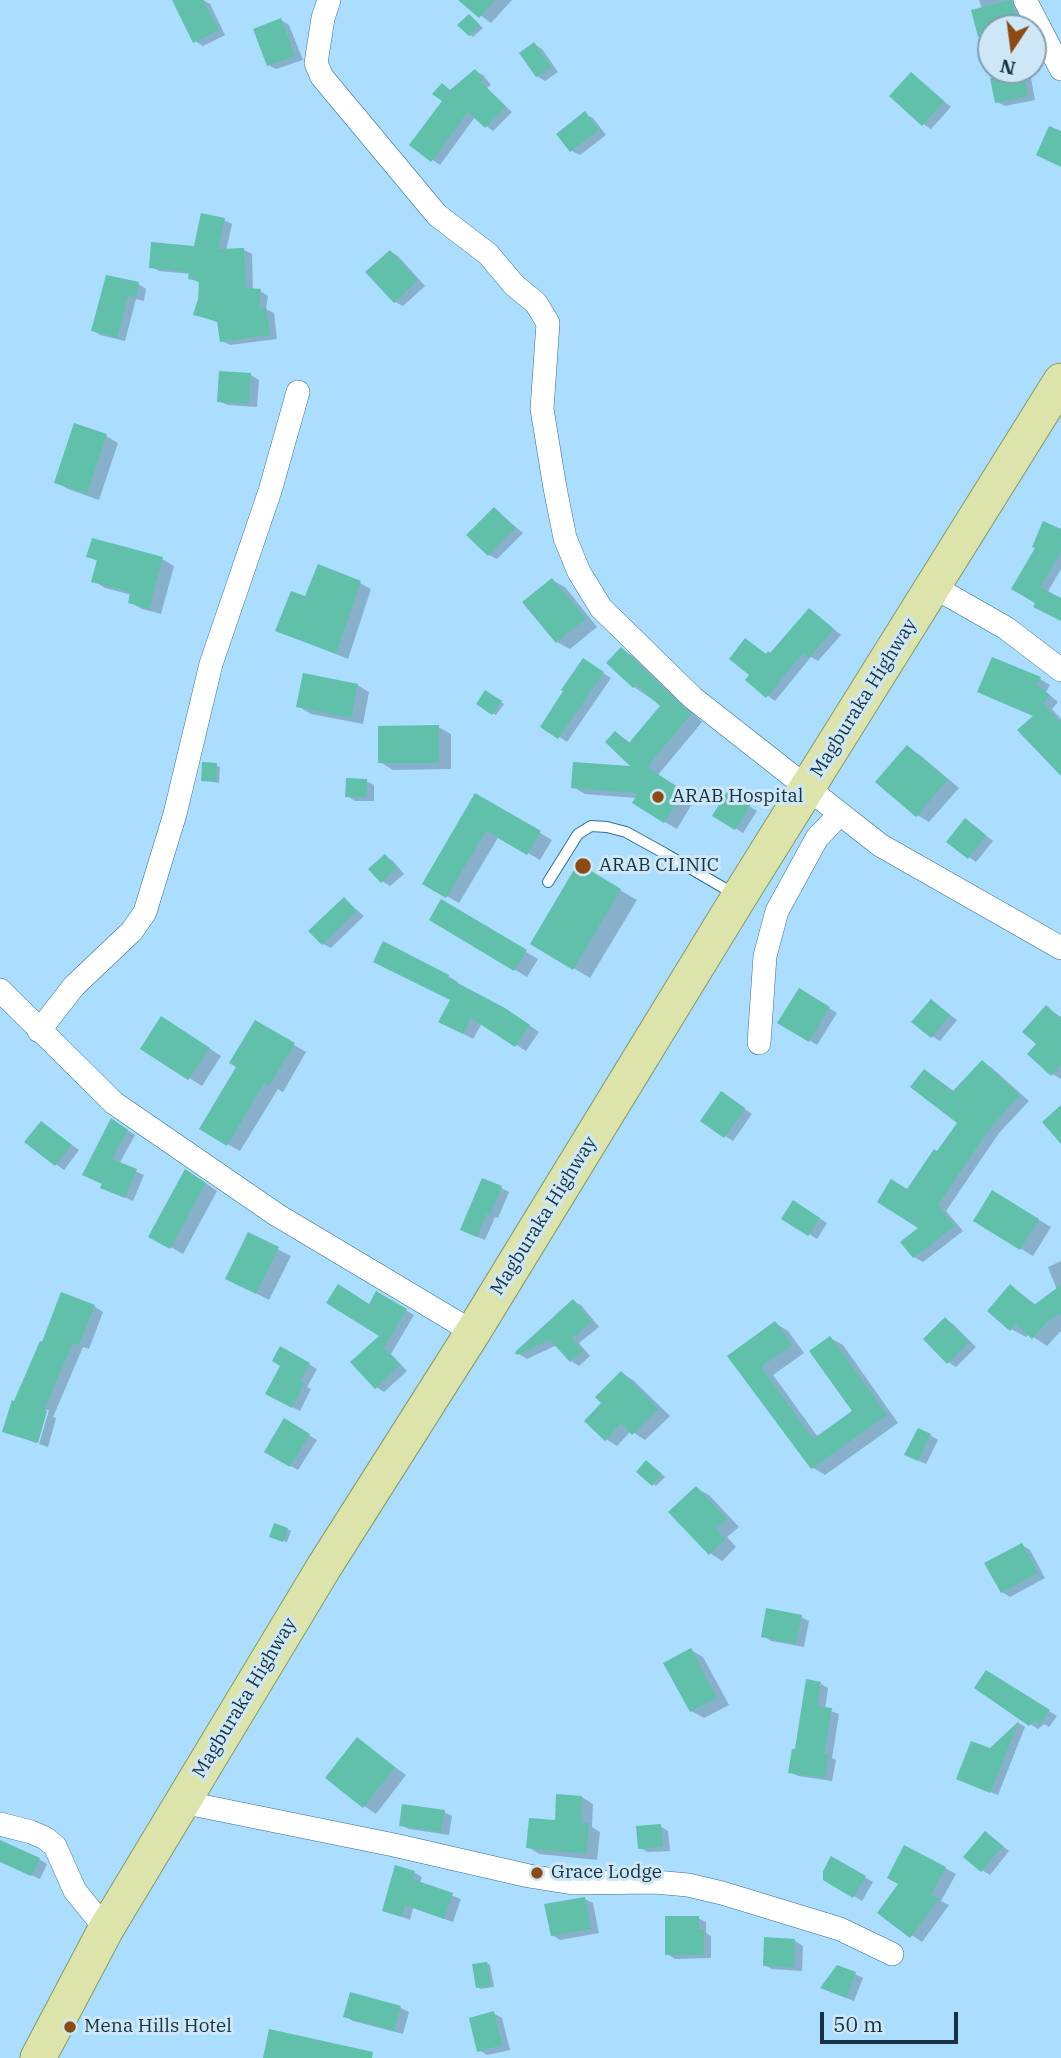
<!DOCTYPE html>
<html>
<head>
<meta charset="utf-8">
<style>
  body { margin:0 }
  #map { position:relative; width:1061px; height:2058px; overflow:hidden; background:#aaddfe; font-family:"IBM Plex Serif",serif }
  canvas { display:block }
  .north { position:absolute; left:977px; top:14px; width:70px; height:70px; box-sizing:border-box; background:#cde7f7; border:2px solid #849faf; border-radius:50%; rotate:193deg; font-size:19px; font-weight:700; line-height:28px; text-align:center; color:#173242 }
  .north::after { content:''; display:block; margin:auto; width:24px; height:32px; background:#8b4b13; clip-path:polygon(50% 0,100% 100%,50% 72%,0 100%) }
  .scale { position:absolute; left:820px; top:2012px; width:138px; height:32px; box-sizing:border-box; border:4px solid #173242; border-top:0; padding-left:9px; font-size:21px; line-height:24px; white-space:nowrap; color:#173242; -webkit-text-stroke:5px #cde7f7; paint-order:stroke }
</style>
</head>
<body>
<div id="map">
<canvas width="1061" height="2058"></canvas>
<div class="north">N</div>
<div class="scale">50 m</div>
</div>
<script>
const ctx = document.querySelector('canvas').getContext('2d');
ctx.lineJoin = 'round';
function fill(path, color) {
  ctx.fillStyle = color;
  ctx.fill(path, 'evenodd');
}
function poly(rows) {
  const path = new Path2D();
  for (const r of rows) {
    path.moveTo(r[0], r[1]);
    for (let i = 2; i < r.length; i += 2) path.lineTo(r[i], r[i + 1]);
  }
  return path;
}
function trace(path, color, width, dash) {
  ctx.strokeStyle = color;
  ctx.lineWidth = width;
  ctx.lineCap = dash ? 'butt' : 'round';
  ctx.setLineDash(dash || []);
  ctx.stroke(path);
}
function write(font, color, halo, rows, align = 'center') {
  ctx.font = font + ' "IBM Plex Serif",serif';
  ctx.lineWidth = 6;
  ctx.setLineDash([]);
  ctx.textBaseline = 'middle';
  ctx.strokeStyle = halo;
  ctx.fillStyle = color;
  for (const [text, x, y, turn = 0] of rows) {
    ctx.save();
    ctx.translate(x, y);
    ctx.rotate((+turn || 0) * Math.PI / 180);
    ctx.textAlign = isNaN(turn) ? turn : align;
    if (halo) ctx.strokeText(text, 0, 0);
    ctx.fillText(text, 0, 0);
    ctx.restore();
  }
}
fill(poly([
  [174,0,203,0,210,4,225,35,203,46,195,41],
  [460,0,512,0,491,23],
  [979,0,1014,0,1026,28,991,28,991,40,987,41,979,36,982,9],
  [470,16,483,28,473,37,470,35],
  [281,20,289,25,303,60,276,69,268,65],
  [534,44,542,49,558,72,545,81,537,76],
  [475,71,483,75,491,85,487,88,512,112,493,131,475,117,440,165,411,145,451,91],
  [911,74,951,107,931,129,923,124],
  [1023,74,1031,78,1035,100,1005,106,997,102],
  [585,114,593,118,606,135,580,155,572,151],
  [224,220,232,224,226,251,244,250,252,254,253,291,260,291,268,296,266,309,274,313,277,339,230,345,222,341,219,323,195,314,199,299,200,283,190,278,191,274,159,271,151,267,195,248],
  [390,252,398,256,425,286,403,306,395,302],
  [138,284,146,289,144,301,136,299,125,341,100,335,93,330],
  [251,375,259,380,257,407,227,405,219,401],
  [106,436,118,443,99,500,68,489,56,482],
  [494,509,523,533,497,559,489,555],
  [1061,532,1061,569,1047,593,1061,600,1061,620,1035,606,1037,548],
  [88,556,162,559,174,566,161,614,142,609,130,602,132,595,105,588,94,581,99,562],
  [552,580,565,587,597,627,570,649,557,642],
  [360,583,371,589,348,659,278,630,306,598],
  [817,615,841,635,818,661,811,657,775,701,747,680,752,675,746,640,767,655,771,655],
  [621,649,633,656,702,722,658,775,695,799,677,829,665,822,637,798,585,794,573,787,635,768,616,733,631,743,662,706,634,687],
  [591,665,611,678,567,742,543,726],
  [1040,679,1050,685,1046,692,1058,702,1052,709,1061,719,1061,773,1035,716,989,697],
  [357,685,369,692,363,724,311,714,298,706],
  [486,692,504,704,496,715,478,704],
  [438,727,451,734,451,769,393,770,380,762],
  [908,748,920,755,959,788,929,822,917,815],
  [216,765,220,767,219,783,203,780],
  [366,781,374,785,374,801,355,801,347,796],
  [728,793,757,811,743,833,714,815],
  [476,795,552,840,540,860,499,836,459,903,424,883],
  [973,825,993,841,976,862,969,857],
  [385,856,393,861,404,874,390,886,382,881],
  [578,866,637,900,590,978,532,943],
  [344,899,364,916,331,948,323,944],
  [442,902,538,959,527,977,431,919],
  [375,961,448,976,458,982,457,985,515,1016,539,1032,526,1051,482,1023,473,1039,441,1021,452,1000],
  [799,990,837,1013,817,1045,780,1022],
  [932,1001,957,1020,940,1041,932,1036],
  [1046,1007,1061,1017,1061,1079,1052,1074,1038,1044],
  [255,1022,306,1052,283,1092,278,1089,240,1151,201,1129,238,1066],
  [174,1025,221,1056,202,1086,142,1048],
  [983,1062,992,1068,1029,1101,999,1133,946,1211,963,1231,923,1262,914,1257,921,1228,908,1191,959,1123,925,1071,955,1092],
  [729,1098,752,1114,733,1141,702,1121],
  [42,1123,79,1150,64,1170,26,1142],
  [118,1124,135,1135,119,1164,144,1175,133,1201,103,1187],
  [198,1178,217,1191,183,1254,151,1236],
  [501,1188,509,1192,498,1218,495,1217,485,1240,470,1234],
  [993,1193,1051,1227,1033,1256,975,1221],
  [802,1207,827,1223,817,1239,783,1218],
  [249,1235,291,1256,269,1300,240,1285],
  [1061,1261,1061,1331,1047,1346,1029,1334,1026,1337,1011,1329,1011,1286,1036,1305,1057,1290,1048,1267],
  [377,1293,414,1315,391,1354,407,1371,384,1392,376,1387,382,1335,369,1306],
  [573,1301,581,1305,599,1327,579,1343,590,1356,579,1366,571,1361,557,1345,527,1359,519,1354],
  [94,1306,103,1312,89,1349,83,1347,53,1417,56,1418,48,1447,39,1444,49,1410,46,1410,36,1443,4,1431],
  [945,1319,953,1324,976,1347,956,1367,948,1362],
  [775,1323,788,1331,804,1353,773,1375,818,1437,854,1412,830,1338,843,1345,898,1423,825,1475,812,1467,729,1357],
  [281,1348,317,1369,307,1387,311,1389,300,1411,276,1398,282,1365],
  [622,1373,633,1380,670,1416,645,1440,631,1431,617,1446,606,1439,603,1403],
  [285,1421,317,1440,298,1470,266,1452],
  [930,1435,938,1440,926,1464,915,1459],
  [650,1464,665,1477,656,1486,653,1484],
  [696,1488,709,1495,739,1527,727,1537,736,1547,722,1561,710,1553],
  [287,1529,291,1531,287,1542,274,1538],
  [1022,1545,1030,1550,1045,1578,1010,1597,1002,1592],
  [801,1617,809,1621,804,1647,771,1641,763,1636],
  [691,1650,703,1657,729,1705,704,1718,691,1711],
  [987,1673,1057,1716,1049,1727,1044,1724,1038,1729,1030,1724],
  [821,1684,828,1688,825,1709,839,1714,832,1758,836,1760,832,1781,798,1776,790,1772],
  [1019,1723,1025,1727,998,1795,965,1782,990,1750],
  [357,1740,406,1775,376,1814,364,1806],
  [582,1797,593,1804,592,1827,600,1832,597,1860,539,1854,528,1847],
  [444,1812,452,1816,449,1835,409,1829,401,1825],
  [660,1826,668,1831,670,1851,648,1852,640,1848],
  [993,1838,1009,1851,990,1875,982,1870],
  [0,1853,39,1859,47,1864,40,1879,0,1861],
  [832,1858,873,1882,862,1901,825,1879],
  [945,1868,956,1874,941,1901,949,1905,922,1942,879,1913],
  [414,1872,422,1877,420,1883,461,1899,453,1922,413,1908,410,1920,384,1910],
  [585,1899,593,1903,599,1933,560,1940,552,1935],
  [698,1918,706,1922,706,1933,711,1936,711,1958,675,1959,667,1954],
  [795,1941,803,1946,802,1971,772,1969,764,1965],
  [487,1963,490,1965,494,1987,481,1989,477,1987],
  [855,1974,863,1978,854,2001,822,1988],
  [351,1994,401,2008,409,2012,403,2034,353,2021,345,2016],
  [493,2013,502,2018,510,2050,487,2055,479,2050]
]), '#0003');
fill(poly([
  [172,0,203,0,219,30,193,43],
  [458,0,495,0,479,18],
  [1011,0,1021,28,991,28,991,34,978,37,971,10],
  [469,14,480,25,469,36,457,25],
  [281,18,295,56,267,66,253,29],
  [534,42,551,67,536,77,519,53],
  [475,69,484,80,481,82,506,107,485,128,468,112,431,162,409,145,442,101,432,94,442,83,450,90],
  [911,72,944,101,922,126,889,96],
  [1023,72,1028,96,995,103,990,78],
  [585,111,599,130,570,152,556,134],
  [1049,126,1061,131,1061,167,1036,155],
  [201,213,225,218,218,249,244,248,246,288,261,289,259,308,266,307,270,335,220,342,217,321,193,315,198,299,199,281,188,279,189,272,149,268,151,242,194,246],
  [390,250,418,280,394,303,365,272],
  [106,275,139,282,136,297,128,296,117,338,91,331],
  [219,371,251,373,249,404,217,402],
  [74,423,107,434,87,494,54,483],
  [494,507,516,528,488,556,466,535],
  [1043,521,1061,529,1061,552,1040,587,1061,598,1061,621,1033,607,1035,603,1011,589,1035,548,1032,547],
  [92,538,163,557,149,609,128,603,130,592,91,582,97,560,86,557],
  [318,564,361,581,336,654,275,631,291,591,305,596],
  [552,578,586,619,556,643,522,602],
  [809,608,834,629,809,658,803,653,766,698,745,680,749,675,729,659,745,638,766,654,768,651,770,653],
  [621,647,691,714,647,767,684,791,664,823,632,803,638,793,571,788,573,762,630,766,605,742,615,731,629,743,660,706,636,685,633,688,606,663],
  [992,657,1041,677,1037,685,1050,695,1043,703,1061,723,1061,776,1017,730,1033,716,977,692],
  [583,658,604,672,558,739,540,727,563,691,561,690],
  [303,673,358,684,351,718,296,707],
  [485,690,502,701,492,715,476,704],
  [439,725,439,763,378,763,378,726],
  [907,745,948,780,916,817,875,782],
  [202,762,217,763,216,782,201,781],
  [346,778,367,779,367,797,345,797],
  [728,790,751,805,735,830,712,816],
  [475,793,541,831,527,855,486,831,446,898,422,884],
  [965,818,986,835,968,859,946,842],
  [385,854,397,868,381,883,368,869],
  [578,863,621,889,573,970,530,944],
  [344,897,357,911,322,945,308,931],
  [441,899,527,950,514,971,429,920],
  [383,941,449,975,448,978,505,1008,530,1025,515,1047,471,1018,463,1034,438,1022,450,1000,373,962],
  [799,988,830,1007,809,1042,777,1023],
  [931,999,950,1015,931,1038,911,1022],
  [1046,1005,1061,1019,1061,1065,1051,1076,1027,1054,1036,1044,1022,1032],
  [161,1016,210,1048,188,1080,140,1049],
  [255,1020,295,1043,269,1086,264,1083,227,1146,199,1129,236,1067,229,1063],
  [982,1060,1020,1095,990,1128,938,1205,955,1226,913,1258,900,1242,918,1228,877,1202,891,1179,907,1189,934,1149,937,1151,957,1123,910,1087,924,1069,953,1091],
  [721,1091,745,1108,724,1138,700,1121],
  [1061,1105,1061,1144,1042,1122],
  [111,1118,128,1130,112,1159,137,1169,125,1198,100,1188,102,1184,82,1175],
  [41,1121,72,1145,55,1166,24,1142],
  [185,1169,206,1183,170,1249,148,1237],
  [482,1178,502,1186,490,1215,486,1214,477,1237,460,1230],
  [992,1190,1039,1219,1020,1250,973,1221],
  [793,1200,820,1218,808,1236,781,1219],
  [248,1232,279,1247,256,1294,225,1279],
  [338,1284,369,1304,376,1291,407,1309,384,1348,400,1365,375,1389,350,1362,379,1336,326,1303],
  [1010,1284,1034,1305,1061,1285,1061,1313,1046,1323,1032,1339,1016,1324,1010,1331,987,1311],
  [61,1292,95,1305,79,1345,73,1343,44,1410,47,1411,38,1443,2,1432,12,1400,14,1401,40,1341,42,1342],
  [573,1299,592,1322,572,1338,583,1351,570,1362,550,1340,517,1355,515,1352],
  [945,1317,969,1342,947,1364,923,1339],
  [775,1321,792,1345,761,1367,813,1439,852,1411,809,1351,830,1336,887,1415,811,1469,727,1356],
  [280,1346,310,1363,300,1381,304,1383,292,1408,265,1394,280,1366,272,1361],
  [621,1371,659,1409,632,1435,621,1423,605,1441,584,1421,601,1403,595,1397],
  [284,1418,310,1434,290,1467,264,1452],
  [918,1428,931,1434,918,1461,904,1455],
  [646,1460,662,1474,652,1486,636,1472],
  [696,1486,727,1519,716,1529,725,1539,709,1555,668,1512],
  [274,1523,288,1528,283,1542,269,1537],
  [1022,1543,1038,1573,1001,1593,984,1563],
  [766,1608,802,1615,796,1644,761,1637],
  [691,1648,717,1698,690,1712,663,1663],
  [986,1670,1050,1710,1040,1724,1035,1720,1029,1726,974,1688],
  [806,1679,821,1682,817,1706,832,1708,824,1754,829,1754,825,1778,788,1773,792,1749,795,1749],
  [1019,1721,990,1793,956,1779,971,1741,990,1748],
  [357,1737,395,1767,363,1808,325,1778],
  [556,1794,582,1796,581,1823,589,1823,586,1854,526,1848,529,1818,555,1820],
  [402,1804,445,1810,441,1832,399,1826],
  [661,1824,663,1847,638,1849,636,1826],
  [985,1831,1003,1846,981,1872,963,1857],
  [0,1840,40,1858,31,1876,0,1862],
  [904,1845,946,1867,931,1895,940,1898,910,1938,877,1913,898,1884,887,1878],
  [831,1856,866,1876,853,1898,823,1880,823,1871],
  [395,1865,415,1871,412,1879,453,1893,444,1919,405,1905,402,1917,382,1911],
  [585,1897,591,1929,551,1936,544,1904],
  [665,1916,699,1916,699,1929,704,1929,704,1955,665,1955],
  [764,1937,795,1939,794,1967,763,1966],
  [487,1962,491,1986,476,1988,472,1964],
  [837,1965,856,1972,846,1998,820,1988],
  [350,1992,401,2006,394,2031,343,2017],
  [494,2011,502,2045,477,2052,469,2018],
  [269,2029,373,2052,372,2058,263,2058]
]), '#60c0a9');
const service = poly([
  [548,882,578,834,591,826,607,827,626,832,664,853,736,895]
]);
const minor = poly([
  [329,0,323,18,316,63,322,77,437,215,488,254,514,285,536,303,548,323,542,409,555,488,565,538,579,572,601,608,693,698,880,845,1061,948],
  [1025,0,1061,69],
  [934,587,1006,628,1061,670],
  [0,990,114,1103,277,1215,473,1332],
  [39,1031,74,986,132,931,145,912,175,814,211,664,270,491,298,392],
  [759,1043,765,956,777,911,817,838,839,815],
  [182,1802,394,1845,529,1876,573,1883,655,1882,688,1885,722,1893,840,1929,892,1954],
  [0,1824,31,1832,45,1838,55,1846,75,1891,106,1929]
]);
const primary = poly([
  [38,2058,106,1929,324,1567,473,1332,739,897,1061,381]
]);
trace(service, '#2f7095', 12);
trace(minor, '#2f7095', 24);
trace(primary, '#879a62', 37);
trace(service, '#fff', 10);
trace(minor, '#fff', 23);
trace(primary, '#dce4ab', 35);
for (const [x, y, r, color] of [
  [658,797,7,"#8b4b13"],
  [583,866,9,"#8b4b13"],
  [537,1873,7,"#8b4b13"],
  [70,2027,7,"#8b4b13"]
]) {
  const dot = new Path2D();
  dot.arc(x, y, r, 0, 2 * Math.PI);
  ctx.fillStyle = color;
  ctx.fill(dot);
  trace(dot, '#cde7f7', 2.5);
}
write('19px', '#173242', '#cde7f7', [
  ["Magburaka Highway",864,698,-58],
  ["Magburaka Highway",544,1216,-58],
  ["Magburaka Highway",245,1698,-59]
]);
write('19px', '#173242', '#cde7f7', [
  ["ARAB Hospital",672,797],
  ["ARAB CLINIC",599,866],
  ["Grace Lodge",551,1873],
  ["Mena Hills Hotel",84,2027]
], 'left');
</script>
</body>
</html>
